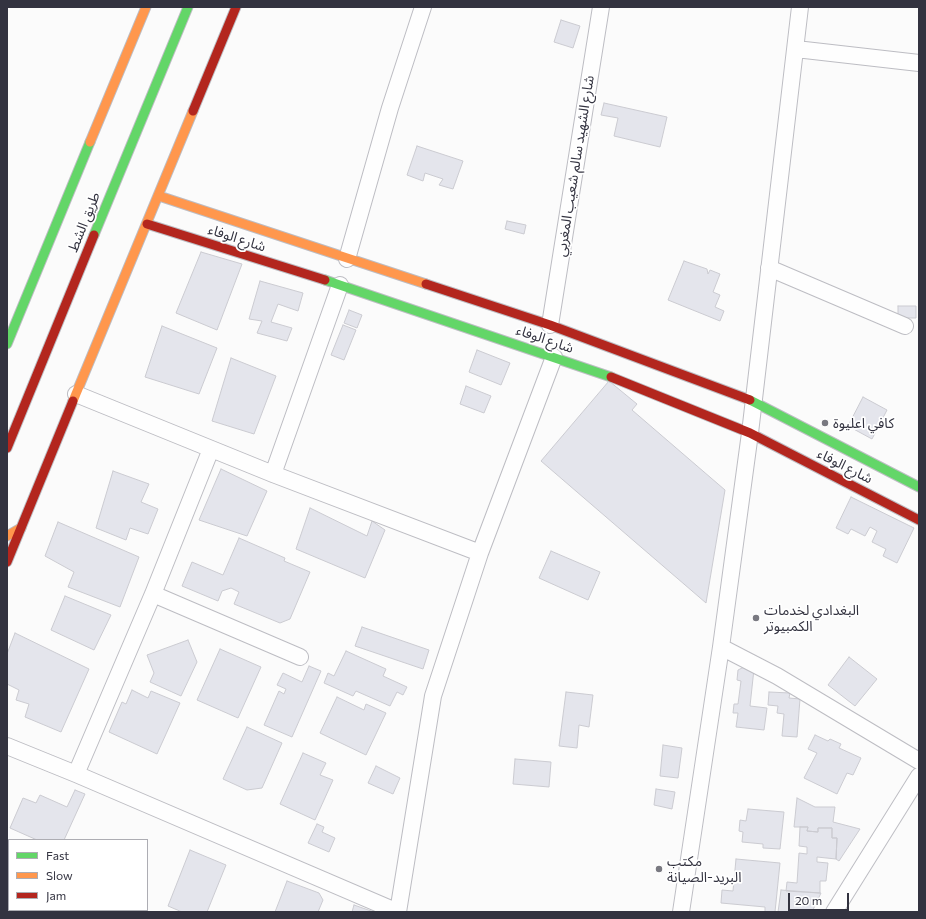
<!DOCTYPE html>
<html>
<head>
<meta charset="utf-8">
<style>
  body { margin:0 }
  #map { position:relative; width:926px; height:919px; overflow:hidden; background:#fbfbfb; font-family:Commissioner,sans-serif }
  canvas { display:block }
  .frame { position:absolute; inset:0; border:8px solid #333340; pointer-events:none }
  .legend { position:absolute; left:8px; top:839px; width:140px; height:72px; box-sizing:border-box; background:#fff; border:1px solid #adadb3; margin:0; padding:5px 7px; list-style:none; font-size:12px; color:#333340 }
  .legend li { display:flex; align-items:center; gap:8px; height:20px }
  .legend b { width:20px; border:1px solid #adadb3 }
  .scale { position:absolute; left:788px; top:893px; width:61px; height:18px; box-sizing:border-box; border:2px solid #333340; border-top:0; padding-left:5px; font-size:12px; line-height:14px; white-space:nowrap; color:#333340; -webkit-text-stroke:3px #fff; paint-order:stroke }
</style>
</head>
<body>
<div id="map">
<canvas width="926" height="919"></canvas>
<div class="frame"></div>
<ul class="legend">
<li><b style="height:5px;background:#63d668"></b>Fast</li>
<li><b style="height:5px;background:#ff974d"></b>Slow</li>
<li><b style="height:5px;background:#b3261e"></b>Jam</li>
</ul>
<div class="scale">20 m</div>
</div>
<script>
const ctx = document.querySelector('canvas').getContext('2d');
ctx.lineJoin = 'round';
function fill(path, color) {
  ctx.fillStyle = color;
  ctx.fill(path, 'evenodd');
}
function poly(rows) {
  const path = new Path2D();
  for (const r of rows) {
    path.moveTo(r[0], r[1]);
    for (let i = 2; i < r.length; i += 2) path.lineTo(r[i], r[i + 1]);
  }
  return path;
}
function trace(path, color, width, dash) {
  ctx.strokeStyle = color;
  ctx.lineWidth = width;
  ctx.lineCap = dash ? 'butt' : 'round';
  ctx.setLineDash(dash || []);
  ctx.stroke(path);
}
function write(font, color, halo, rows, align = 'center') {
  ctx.font = font + ' Commissioner,"Noto Sans Arabic",sans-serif';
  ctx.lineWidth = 3.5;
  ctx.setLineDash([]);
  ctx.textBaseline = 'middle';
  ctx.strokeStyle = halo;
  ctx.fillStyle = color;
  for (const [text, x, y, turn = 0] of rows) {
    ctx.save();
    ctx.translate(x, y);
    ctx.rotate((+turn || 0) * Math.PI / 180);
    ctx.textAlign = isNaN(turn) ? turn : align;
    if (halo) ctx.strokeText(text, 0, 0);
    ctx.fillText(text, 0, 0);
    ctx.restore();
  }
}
const building = poly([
  [561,20,580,26,573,48,554,42,561,20],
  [604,103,667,117,660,147,614,136,618,118,601,115,604,103],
  [417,146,463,161,453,189,439,185,443,179,425,173,423,181,407,175,417,146],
  [507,221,526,225,524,234,505,229,507,221],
  [201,252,242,264,217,330,176,313,201,252],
  [684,261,707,269,708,274,710,270,720,274,713,292,720,295,715,307,724,311,720,321,668,300,684,261],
  [260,281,303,293,298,311,278,304,271,322,292,328,287,341,257,333,262,321,249,319,260,281],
  [898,306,916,306,916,318,898,318,898,306],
  [349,310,362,315,357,328,344,323,349,310],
  [343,325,356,330,344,360,331,355,343,325],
  [162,326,217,348,199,394,145,377,162,326],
  [477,350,510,363,501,385,469,372,477,350],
  [231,358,276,376,254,434,212,421,231,358],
  [609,381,637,404,632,410,725,490,706,603,541,461,609,381],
  [466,386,491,396,484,413,460,404,466,386],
  [863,397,887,410,872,439,848,426,863,397],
  [221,469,267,491,247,536,199,520,221,469],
  [113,471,149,484,141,502,158,509,148,534,130,528,126,540,96,528,113,471],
  [851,497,914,528,897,563,883,556,886,549,872,542,877,531,870,527,865,536,851,529,848,534,836,528,851,497],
  [310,508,367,536,372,521,385,530,365,578,296,549,310,508],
  [58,522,139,557,120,607,68,587,74,572,45,556,58,522],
  [239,538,285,558,284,561,310,572,290,619,280,623,234,604,239,592,231,588,222,591,218,601,182,586,192,562,223,575,239,538],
  [551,551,600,572,588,600,539,578,551,551],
  [65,596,111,615,94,650,51,630,65,596],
  [362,627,429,650,423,669,355,646,362,627],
  [15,633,89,669,61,732,25,717,29,704,16,700,19,690,7,684,7,654,15,633],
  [188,640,197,662,181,696,150,682,154,673,147,655,188,640],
  [220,649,261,667,238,718,197,700,220,649],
  [346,651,386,669,383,676,407,687,403,695,397,692,390,706,356,691,353,696,324,683,328,673,334,676,346,651],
  [849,657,877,679,855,706,828,685,849,657],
  [309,666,321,671,292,737,264,725,279,691,284,694,286,689,277,685,283,673,302,682,309,666],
  [746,666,754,669,750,706,767,708,764,730,736,727,738,713,733,713,734,704,738,704,741,681,737,680,738,670,746,666],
  [132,690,148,698,151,691,180,703,157,754,109,732,122,702,126,704,132,690],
  [566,692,593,695,589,727,579,725,577,748,559,746,566,692],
  [769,692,790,693,789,698,800,699,797,737,782,736,784,714,777,713,778,706,768,705,769,692],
  [337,697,364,710,366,704,386,713,366,755,320,733,337,697],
  [247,727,282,743,262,788,247,790,223,779,247,727],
  [815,735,828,741,830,739,841,744,839,748,861,758,853,775,847,773,837,794,804,778,817,753,808,749,815,735],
  [663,745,682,748,678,778,660,776,663,745],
  [303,753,326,763,320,775,333,780,315,820,280,804,303,753],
  [515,759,551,762,549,787,513,784,515,759],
  [376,766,400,778,393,794,368,783,376,766],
  [656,789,675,792,672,809,654,805,656,789],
  [75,790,85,794,64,840,37,840,10,828,23,798,36,803,40,795,67,807,75,790],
  [797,798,815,807,835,807,833,822,860,829,839,861,836,859,837,838,832,838,832,828,818,828,818,832,807,831,808,827,794,827,797,798],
  [748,809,784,812,780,849,763,848,763,844,742,842,743,832,739,831,740,820,746,821,748,809],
  [317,824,324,827,322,832,335,838,329,852,308,843,317,824],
  [800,827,808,827,807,831,818,832,818,828,832,828,832,838,837,838,836,859,817,857,817,862,828,863,826,881,820,881,820,893,786,891,787,882,797,883,799,853,807,854,807,847,799,846,800,827],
  [190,850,226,865,207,912,182,912,168,906,190,850],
  [736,859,780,863,775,912,765,912,765,907,721,903,722,890,733,891,736,859],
  [287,881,319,893,323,900,318,912,275,912,287,881],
  [781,890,820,893,821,893,812,912,778,912,781,890],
  [7,897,9,898,9,910,26,910,25,912,7,912,7,897],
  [354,905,374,912,352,912,354,905],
  [37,910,54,910,53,912,36,912,37,910]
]);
fill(building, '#e4e5ec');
trace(building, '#cbcbd1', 1);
const street = poly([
  [796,49,919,63],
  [347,259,390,108,423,7],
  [769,268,905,326],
  [550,325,601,7],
  [76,394,273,474,480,553],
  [273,474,340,285],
  [153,594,300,657],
  [721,647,777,676,919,761],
  [7,746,76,774,398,912],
  [76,774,153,594,211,449],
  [7,875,9,876],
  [91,910,95,912],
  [398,912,433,696,480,553,554,357],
  [681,912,721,647,750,433,800,7],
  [834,912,919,776]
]);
const fast = poly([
  [94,235,188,7],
  [325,280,611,377],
  [7,344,90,142],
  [750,400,919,487]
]);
const slow = poly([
  [90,142,146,7],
  [159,196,426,284],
  [73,401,193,111],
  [7,536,21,528]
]);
const jam = poly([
  [193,111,236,7],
  [147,224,325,280],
  [426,284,550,325,750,400],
  [611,377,750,433,919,520],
  [7,448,94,235],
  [7,562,73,401]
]);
trace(street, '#bdbdc3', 18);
trace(fast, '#bdbdc3', 11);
trace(slow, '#bdbdc3', 11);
trace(jam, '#bdbdc3', 11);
trace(street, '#fefefe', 16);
trace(fast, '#63d668', 9);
trace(slow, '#ff974d', 9);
trace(jam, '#b3261e', 9);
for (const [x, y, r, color] of [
  [825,423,4,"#797981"],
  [756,618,4,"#797981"],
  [659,869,4,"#797981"]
]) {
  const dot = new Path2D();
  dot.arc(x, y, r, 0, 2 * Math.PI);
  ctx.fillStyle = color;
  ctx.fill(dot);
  trace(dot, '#fff', 1.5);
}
write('14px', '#333340', '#fff', [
  ["شارع الشهيد سالم شعيب المغربي",575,166,-81],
  ["طريق الشط",84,222,-68],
  ["شارع الوفاء",237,238,18],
  ["شارع الوفاء",545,339,19],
  ["شارع الوفاء",845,466,27]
]);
write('14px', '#333340', '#fff', [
  ["كافي اعليوة",833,423],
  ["البغدادي لخدمات",764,610],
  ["الكمبيوتر",764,626],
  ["مكتب",667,861],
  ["البريد-الصيانة",667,877]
], 'left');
</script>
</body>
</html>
